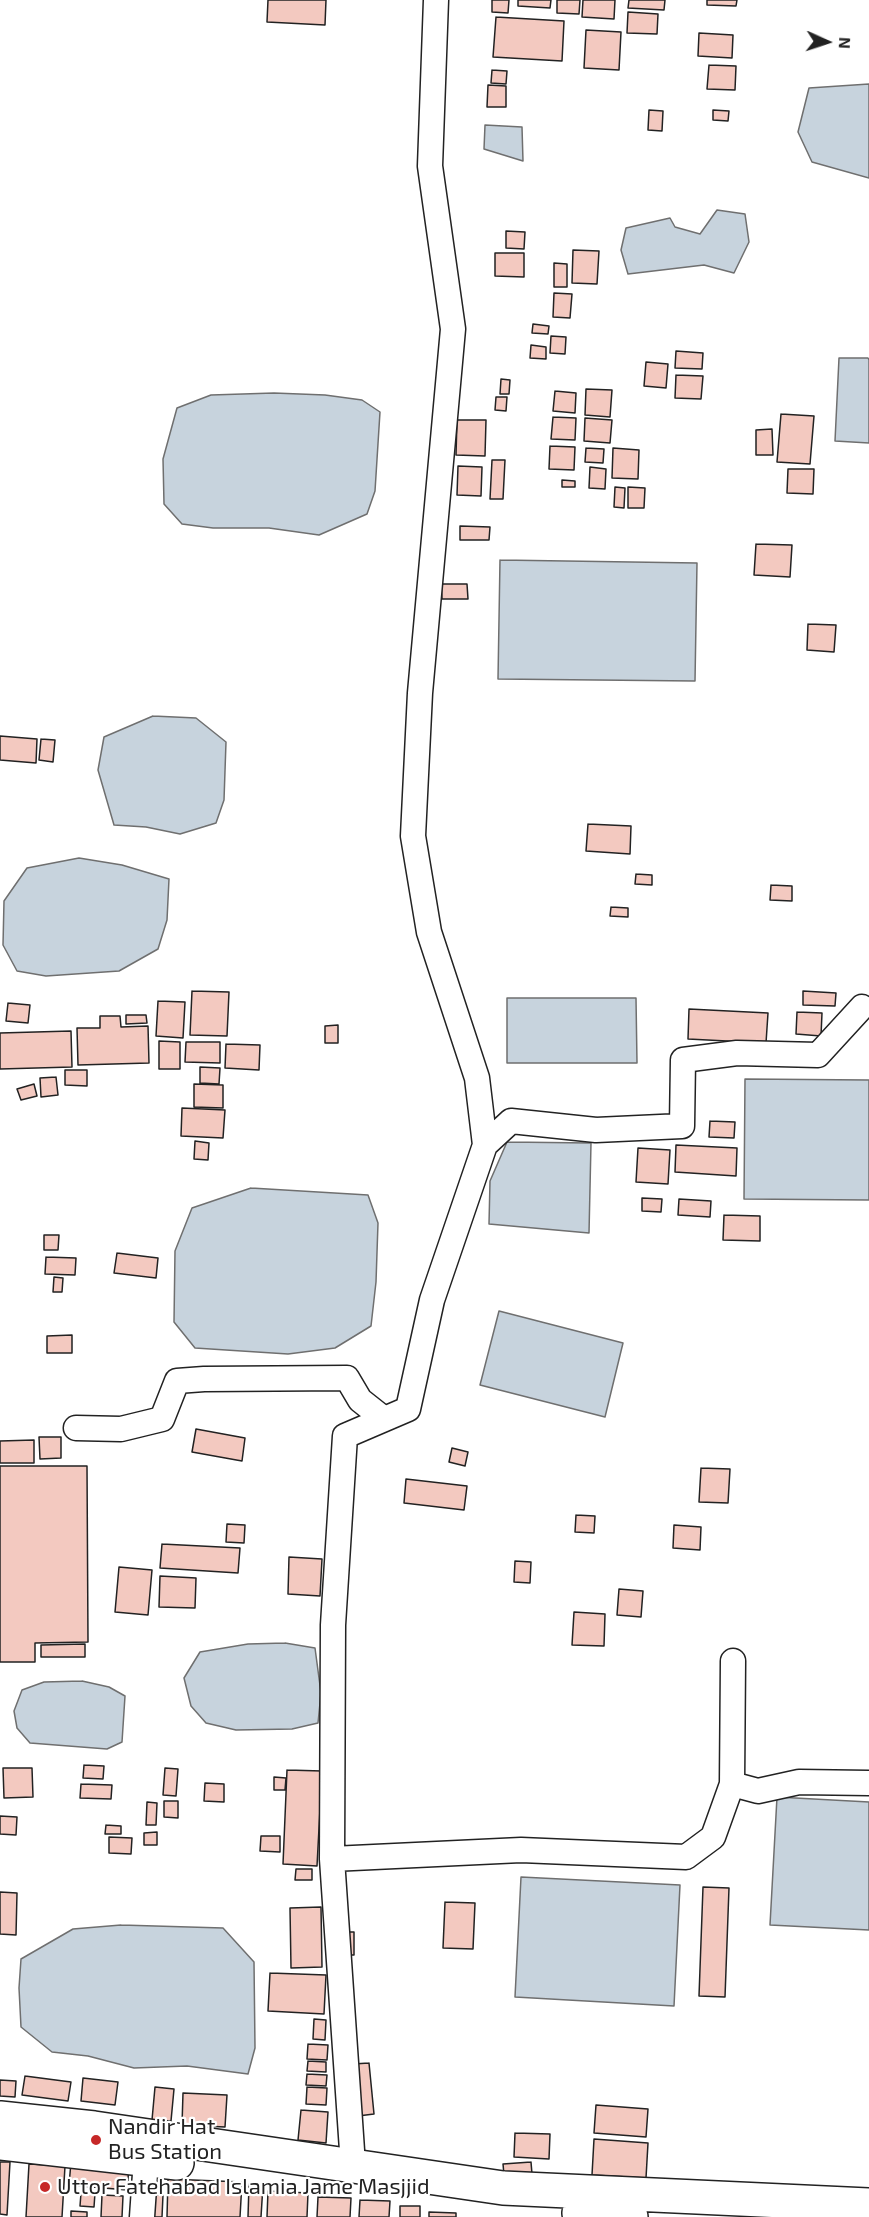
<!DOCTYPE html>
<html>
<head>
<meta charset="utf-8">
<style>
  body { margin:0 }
  #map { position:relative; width:869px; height:2217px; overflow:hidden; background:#fff; font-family:"Exo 2",sans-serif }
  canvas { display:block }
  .north { position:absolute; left:797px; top:12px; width:60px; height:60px; -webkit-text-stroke:4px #fff; paint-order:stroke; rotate:93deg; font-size:16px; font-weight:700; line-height:24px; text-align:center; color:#222 }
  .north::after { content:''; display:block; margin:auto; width:21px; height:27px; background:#222; clip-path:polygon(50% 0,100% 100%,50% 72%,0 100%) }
</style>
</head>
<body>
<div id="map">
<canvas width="869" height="2217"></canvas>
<div class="north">N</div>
</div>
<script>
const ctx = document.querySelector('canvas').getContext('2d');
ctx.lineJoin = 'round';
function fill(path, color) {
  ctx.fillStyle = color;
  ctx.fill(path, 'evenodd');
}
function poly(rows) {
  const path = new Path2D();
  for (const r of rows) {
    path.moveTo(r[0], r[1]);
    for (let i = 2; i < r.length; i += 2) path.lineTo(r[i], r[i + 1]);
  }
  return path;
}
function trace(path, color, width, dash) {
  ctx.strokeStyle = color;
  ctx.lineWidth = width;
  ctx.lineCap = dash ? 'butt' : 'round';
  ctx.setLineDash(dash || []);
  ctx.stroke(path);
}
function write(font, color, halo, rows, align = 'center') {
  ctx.font = font + ' "Exo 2",sans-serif';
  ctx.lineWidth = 4.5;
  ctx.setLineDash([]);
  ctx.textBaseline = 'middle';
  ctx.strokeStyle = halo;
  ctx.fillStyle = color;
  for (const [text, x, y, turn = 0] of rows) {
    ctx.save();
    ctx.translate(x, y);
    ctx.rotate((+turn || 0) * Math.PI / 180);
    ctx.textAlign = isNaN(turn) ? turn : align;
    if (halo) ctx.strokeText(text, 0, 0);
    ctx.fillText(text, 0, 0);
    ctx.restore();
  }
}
const water = poly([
  [869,84,869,178,812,162,798,132,809,88,869,84],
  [485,125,522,127,523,161,484,149,485,125],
  [717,210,745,214,749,242,734,273,704,265,628,274,621,250,626,228,670,218,675,227,700,234,717,210],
  [839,358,868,358,869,360,869,443,835,441,839,358],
  [274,393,325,395,362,400,380,412,375,491,367,514,319,535,269,528,213,528,182,524,164,504,163,459,177,408,211,395,274,393],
  [500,560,697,563,695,681,498,679,500,560],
  [153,716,196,718,226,742,224,800,216,823,180,834,146,827,114,825,98,770,104,737,153,716],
  [79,858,122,865,169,879,167,920,158,949,119,971,46,976,17,971,3,945,4,901,27,868,79,858],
  [507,998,636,998,637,1063,507,1063,507,998],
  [745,1079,869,1080,869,1200,744,1199,745,1079],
  [507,1142,591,1143,589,1233,489,1224,490,1181,507,1142],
  [251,1188,368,1195,378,1223,376,1282,371,1326,335,1348,288,1354,195,1348,174,1322,175,1251,192,1208,251,1188],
  [499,1311,623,1343,605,1417,480,1385,499,1311],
  [285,1643,315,1648,321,1693,318,1723,292,1729,236,1730,206,1723,191,1706,184,1678,200,1652,248,1644,285,1643],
  [82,1681,109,1687,125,1696,122,1742,107,1749,30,1743,17,1728,14,1711,22,1690,44,1682,82,1681],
  [777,1797,869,1802,869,1930,770,1925,777,1797],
  [521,1877,680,1885,674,2006,515,1997,521,1877],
  [121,1925,223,1928,254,1962,255,2048,248,2074,187,2066,134,2068,88,2056,52,2052,21,2027,19,1988,21,1959,73,1929,121,1925]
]);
fill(water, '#c7d3dd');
trace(water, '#6f6f6f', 1.5);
const building = poly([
  [268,0,326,0,325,25,267,22,268,0],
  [492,0,509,0,508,13,492,12,492,0],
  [518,0,551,0,550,8,518,6,518,0],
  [557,0,580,0,579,14,557,13,557,0],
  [583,0,615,0,614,19,582,17,583,0],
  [629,0,665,0,664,10,628,8,629,0],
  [707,0,737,0,736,6,707,5,707,0],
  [628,12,658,14,657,34,627,33,628,12],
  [496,17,564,21,562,61,493,57,496,17],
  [586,30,621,32,619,70,584,68,586,30],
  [699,33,733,35,732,58,698,56,699,33],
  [709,65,736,66,735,90,707,89,709,65],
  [492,70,507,71,506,84,491,83,492,70],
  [488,85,506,86,506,107,487,107,488,85],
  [649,110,663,111,662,131,648,130,649,110],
  [713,110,729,111,728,121,713,120,713,110],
  [506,231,525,232,524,249,506,248,506,231],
  [573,250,599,251,597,284,572,283,573,250],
  [495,253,524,253,524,277,495,276,495,253],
  [554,263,567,264,567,287,554,287,554,263],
  [554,293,572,294,570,318,553,317,554,293],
  [533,324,549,326,548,334,532,333,533,324],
  [551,336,566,337,565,354,550,353,551,336],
  [531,345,546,347,546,359,530,358,531,345],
  [676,351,703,353,702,369,675,368,676,351],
  [646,362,668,364,666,388,644,386,646,362],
  [676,375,703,376,701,399,675,398,676,375],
  [501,379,510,380,509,394,500,394,501,379],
  [586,389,612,390,610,417,585,415,586,389],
  [555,391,576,393,575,413,553,411,555,391],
  [496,397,507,397,506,411,495,410,496,397],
  [781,414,814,416,810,464,777,462,781,414],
  [553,417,576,418,575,440,551,439,553,417],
  [585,418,612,420,610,443,584,441,585,418],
  [457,420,486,420,485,456,456,455,457,420],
  [772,429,773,455,756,455,756,430,772,429],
  [550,446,575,447,574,470,549,469,550,446],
  [586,448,604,449,603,463,585,462,586,448],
  [613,448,639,450,638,479,612,478,613,448],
  [492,460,505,460,503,499,490,499,492,460],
  [458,466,482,467,481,496,457,495,458,466],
  [590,467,606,469,605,489,589,488,590,467],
  [788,469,814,469,813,494,787,493,788,469],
  [562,480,575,481,575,487,562,487,562,480],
  [615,487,625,488,624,508,614,507,615,487],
  [628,487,645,488,644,508,628,508,628,487],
  [460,526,490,527,489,540,460,540,460,526],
  [756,544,792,545,790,577,754,575,756,544],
  [441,584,467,584,468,599,442,599,441,584],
  [808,624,836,625,834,652,807,650,808,624],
  [0,736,37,739,36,763,0,760,0,736],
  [41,739,55,740,53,762,39,760,41,739],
  [588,824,631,826,630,854,586,851,588,824],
  [636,874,652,875,652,885,635,884,636,874],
  [771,885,792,886,792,901,770,900,771,885],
  [611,907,628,908,628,917,610,916,611,907],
  [192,991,229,992,227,1036,190,1035,192,991],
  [803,991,836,993,835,1006,803,1005,803,991],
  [158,1001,185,1002,183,1038,156,1036,158,1001],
  [8,1003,30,1005,28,1023,6,1021,8,1003],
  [689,1009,768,1013,766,1043,688,1039,689,1009],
  [797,1012,822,1013,821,1036,796,1034,797,1012],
  [126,1015,146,1015,147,1023,126,1024,126,1015],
  [100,1016,120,1016,121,1027,148,1026,149,1063,78,1065,77,1028,100,1028,100,1016],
  [338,1025,338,1043,325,1043,325,1026,338,1025],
  [71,1031,72,1067,0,1069,0,1033,71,1031],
  [159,1041,180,1042,180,1069,159,1069,159,1041],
  [186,1042,220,1042,220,1063,185,1062,186,1042],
  [226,1044,260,1045,259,1070,225,1068,226,1044],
  [200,1067,220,1068,219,1084,200,1083,200,1067],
  [65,1070,87,1070,87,1086,65,1085,65,1070],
  [56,1077,58,1095,41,1097,40,1078,56,1077],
  [34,1084,37,1096,21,1100,17,1089,34,1084],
  [194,1084,223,1085,223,1108,194,1107,194,1084],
  [182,1108,225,1110,223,1138,181,1136,182,1108],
  [710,1121,735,1122,734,1138,709,1137,710,1121],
  [195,1141,209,1143,208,1160,194,1159,195,1141],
  [676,1145,737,1148,736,1176,675,1172,676,1145],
  [638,1148,670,1150,668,1184,636,1182,638,1148],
  [642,1198,662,1199,661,1212,642,1211,642,1198],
  [679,1199,711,1201,710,1217,678,1215,679,1199],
  [724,1215,760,1216,760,1241,723,1240,724,1215],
  [44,1235,59,1235,58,1250,44,1250,44,1235],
  [117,1253,158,1258,156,1278,114,1273,117,1253],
  [46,1257,76,1258,75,1275,45,1274,46,1257],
  [54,1277,63,1278,62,1292,53,1292,54,1277],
  [72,1335,72,1353,47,1353,47,1336,72,1335],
  [196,1429,245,1438,242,1461,192,1452,196,1429],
  [39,1437,61,1437,61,1458,40,1459,39,1437],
  [34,1440,34,1463,0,1463,0,1441,34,1440],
  [452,1448,468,1452,465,1466,449,1462,452,1448],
  [0,1466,87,1466,88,1642,35,1643,35,1662,0,1662,0,1466],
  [701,1468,730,1469,728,1503,699,1502,701,1468],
  [406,1479,467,1486,464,1510,404,1503,406,1479],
  [576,1515,595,1516,594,1533,575,1532,576,1515],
  [227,1524,245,1525,244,1543,226,1542,227,1524],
  [674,1525,701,1527,700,1550,673,1548,674,1525],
  [162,1544,240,1548,238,1573,160,1568,162,1544],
  [289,1557,322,1559,320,1596,288,1594,289,1557],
  [515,1561,531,1562,530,1583,514,1582,515,1561],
  [119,1567,152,1570,148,1615,115,1612,119,1567],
  [160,1576,196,1578,195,1608,159,1607,160,1576],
  [619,1589,643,1591,641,1617,617,1615,619,1589],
  [574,1612,605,1614,604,1646,572,1645,574,1612],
  [85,1644,85,1657,41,1657,41,1645,85,1644],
  [84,1765,104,1766,103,1779,83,1778,84,1765],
  [3,1768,32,1768,33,1797,4,1798,3,1768],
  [165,1768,178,1769,176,1796,163,1795,165,1768],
  [287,1770,322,1771,317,1866,283,1864,287,1770],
  [274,1777,286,1778,285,1790,274,1790,274,1777],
  [205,1783,224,1784,224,1802,204,1801,205,1783],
  [81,1784,112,1785,111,1799,80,1798,81,1784],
  [164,1801,178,1801,178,1818,164,1817,164,1801],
  [147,1802,157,1803,156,1825,146,1825,147,1802],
  [0,1816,17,1817,16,1835,0,1834,0,1816],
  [106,1825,121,1826,121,1834,105,1834,106,1825],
  [157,1832,157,1845,144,1845,144,1833,157,1832],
  [261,1836,280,1836,280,1852,260,1851,261,1836],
  [109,1837,132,1838,131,1854,109,1853,109,1837],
  [296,1869,312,1869,312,1880,295,1880,296,1869],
  [703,1887,729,1888,725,1997,699,1996,703,1887],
  [0,1892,17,1893,16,1935,0,1934,0,1892],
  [445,1902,475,1903,473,1949,443,1948,445,1902],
  [321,1907,322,1967,291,1968,290,1908,321,1907],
  [342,1932,354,1932,354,1955,342,1955,342,1932],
  [270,1973,326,1975,324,2014,268,2011,270,1973],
  [314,2019,326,2020,325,2040,313,2039,314,2019],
  [308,2044,328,2045,327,2060,307,2059,308,2044],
  [308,2061,326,2062,326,2072,307,2071,308,2061],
  [369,2063,374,2114,358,2116,353,2064,369,2063],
  [307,2074,327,2075,326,2086,306,2085,307,2074],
  [25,2076,71,2082,68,2101,22,2095,25,2076],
  [83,2078,118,2082,115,2105,81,2101,83,2078],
  [0,2080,16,2081,15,2097,0,2096,0,2080],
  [155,2087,174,2089,171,2121,152,2120,155,2087],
  [307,2087,327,2088,326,2105,306,2104,307,2087],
  [183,2093,227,2095,225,2127,182,2125,183,2093],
  [596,2105,648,2109,646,2137,594,2133,596,2105],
  [301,2110,328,2112,326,2143,298,2140,301,2110],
  [515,2133,550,2134,549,2159,514,2157,515,2133],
  [594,2139,648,2143,646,2178,592,2175,594,2139],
  [72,2151,130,2156,127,2190,69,2185,72,2151],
  [0,2162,10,2162,7,2215,0,2214,0,2162],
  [531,2162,532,2174,504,2175,503,2164,531,2162],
  [29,2164,65,2166,62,2217,26,2217,29,2164],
  [161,2170,161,2191,147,2190,161,2170],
  [168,2179,242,2182,240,2217,167,2217,168,2179],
  [249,2184,263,2185,261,2217,248,2217,249,2184],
  [268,2191,308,2193,307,2217,267,2217,268,2191],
  [81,2193,95,2193,94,2207,80,2206,81,2193],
  [134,2194,163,2195,162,2217,133,2217,134,2194],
  [102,2195,123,2196,122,2217,101,2217,102,2195],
  [318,2197,351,2198,350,2217,317,2217,318,2197],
  [360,2200,390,2201,389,2217,359,2217,360,2200],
  [400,2206,420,2206,420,2217,400,2217,400,2206],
  [71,2211,87,2212,87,2217,71,2217,71,2211],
  [429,2212,456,2213,456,2217,429,2217,429,2212]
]);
fill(building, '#f3c9c0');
trace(building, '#222', 1.5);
const street = poly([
  [485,1145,511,1121,596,1130,682,1126,683,1060,737,1053,818,1055,862,1007],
  [76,1428,121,1429,162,1419,177,1381,204,1379,347,1378,360,1400,384,1419],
  [732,1784,733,1661],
  [332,1859,521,1850,686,1857,713,1837,732,1784,758,1791,799,1782,869,1783],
  [353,2165,332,1859,333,1625,345,1436,408,1409,432,1300,485,1145,477,1078,429,932,413,836,420,693,453,329,430,166,436,0],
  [142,2217,146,2159]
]);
const highway = poly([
  [0,2118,94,2128,503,2188,869,2205],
  [0,2143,177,2163],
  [579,2213,631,2217]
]);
trace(street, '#222', 27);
trace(highway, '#222', 36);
trace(street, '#fff', 24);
trace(highway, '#fff', 33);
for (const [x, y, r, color] of [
  [96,2140,6,"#c62828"],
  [45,2187,6,"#c62828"]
]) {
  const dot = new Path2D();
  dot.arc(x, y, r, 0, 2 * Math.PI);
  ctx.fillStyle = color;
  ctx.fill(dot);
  trace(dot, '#fff', 2);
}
write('22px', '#222', '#fff', [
  ["Nandir Hat",108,2127],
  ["Bus Station",108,2152],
  ["Uttor Fatehabad Islamia Jame Masjjid",57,2187]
], 'left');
</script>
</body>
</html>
